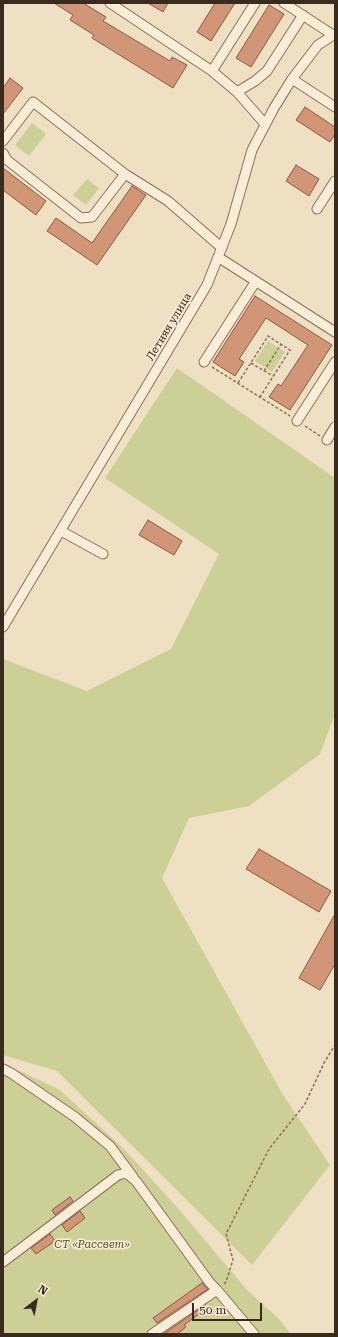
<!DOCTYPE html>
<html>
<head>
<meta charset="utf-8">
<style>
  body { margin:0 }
  #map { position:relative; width:338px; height:1337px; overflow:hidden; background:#f0e0c3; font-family:"Roboto Serif",serif }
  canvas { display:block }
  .frame { position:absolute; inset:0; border:4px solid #3b2a1e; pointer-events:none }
  .north { position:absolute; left:16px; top:1281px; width:40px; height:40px; -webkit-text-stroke:3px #f7ead3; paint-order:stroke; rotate:32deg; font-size:11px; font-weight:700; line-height:16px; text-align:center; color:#3b2a1e }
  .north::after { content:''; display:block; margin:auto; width:14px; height:18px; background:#3b2a1e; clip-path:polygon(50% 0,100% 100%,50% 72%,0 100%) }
  .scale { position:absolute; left:192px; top:1303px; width:70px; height:18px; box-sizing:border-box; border:2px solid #3b2a1e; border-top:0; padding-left:5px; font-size:12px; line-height:14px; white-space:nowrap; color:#3b2a1e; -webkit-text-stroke:3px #f7ead3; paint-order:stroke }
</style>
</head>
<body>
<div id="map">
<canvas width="338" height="1337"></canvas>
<div class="frame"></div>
<div class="north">N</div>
<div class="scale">50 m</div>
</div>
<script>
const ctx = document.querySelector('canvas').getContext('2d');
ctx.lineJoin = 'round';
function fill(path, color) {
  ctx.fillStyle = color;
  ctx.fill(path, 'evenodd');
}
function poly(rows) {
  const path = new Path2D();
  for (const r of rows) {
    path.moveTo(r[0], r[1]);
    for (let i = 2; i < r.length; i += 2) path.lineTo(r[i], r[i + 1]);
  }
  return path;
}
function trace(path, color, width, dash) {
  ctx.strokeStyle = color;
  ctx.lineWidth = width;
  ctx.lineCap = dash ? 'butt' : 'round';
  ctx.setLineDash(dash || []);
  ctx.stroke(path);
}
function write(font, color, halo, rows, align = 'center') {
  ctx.font = font + ' "Roboto Serif",serif';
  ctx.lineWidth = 3.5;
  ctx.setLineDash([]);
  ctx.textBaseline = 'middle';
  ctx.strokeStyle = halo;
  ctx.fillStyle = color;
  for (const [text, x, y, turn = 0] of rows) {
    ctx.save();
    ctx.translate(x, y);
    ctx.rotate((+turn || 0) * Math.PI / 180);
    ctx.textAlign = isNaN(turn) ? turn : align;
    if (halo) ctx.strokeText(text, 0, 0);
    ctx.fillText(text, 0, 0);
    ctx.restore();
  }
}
fill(poly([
  [32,123,46,134,29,156,15,145],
  [87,179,99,188,86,205,73,195],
  [268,341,285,352,272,372,255,361],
  [177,368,335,478,335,714,320,754,249,806,189,818,162,878,283,1095,330,1165,252,1265,57,1071,3,1055,3,659,87,691,171,649,219,554,105,478],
  [3,1063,60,1090,123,1148,176,1206,248,1291,279,1319,291,1334,3,1334]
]), '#cccf96');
const building = poly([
  [54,3,83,3,106,17,103,21,170,61,172,57,187,65,173,88,92,38,94,35,70,20,73,15,54,3],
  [148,3,168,3,163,12,148,3],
  [215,3,235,3,211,41,197,32,215,3],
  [269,5,284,14,251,67,236,58,269,5],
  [10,78,23,88,3,114,3,88,10,78],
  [305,107,335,127,335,134,330,142,296,120,305,107],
  [296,165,319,179,309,196,286,181,296,165],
  [3,168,46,201,36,215,3,190,3,168],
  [132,186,146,195,97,265,47,231,56,218,92,243,132,186],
  [255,296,332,345,290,410,269,397,278,384,281,386,308,345,266,318,239,359,244,362,235,376,213,362,255,296],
  [148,520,182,541,174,555,139,535,148,520],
  [259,849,331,891,319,912,246,869,259,849],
  [335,914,335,964,320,990,299,978,335,914],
  [70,1197,73,1201,55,1215,52,1210,70,1197],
  [80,1211,85,1218,67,1232,62,1225,80,1211],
  [50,1234,55,1241,36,1254,31,1248,50,1234],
  [202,1283,208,1289,157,1323,153,1318,202,1283],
  [205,1305,207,1308,184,1325,186,1327,177,1334,165,1334,165,1333,205,1305]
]);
fill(building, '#d09677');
trace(building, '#8c573e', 1);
const minor = poly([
  [110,3,212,71,237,92,265,124],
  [284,3,333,35],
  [212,71,255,3],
  [292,79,335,107],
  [237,92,255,81,267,71,303,15],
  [3,141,33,102,125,174,168,201,222,248],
  [3,153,7,160,81,218,92,217,125,174],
  [317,209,335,181],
  [218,257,335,332],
  [204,362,256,281],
  [297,421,335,362],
  [327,440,335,427],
  [61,531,103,554],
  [3,627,207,285,231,224,252,150,274,108,292,79,318,45,335,34],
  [3,1069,11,1073,75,1117,110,1146,133,1177],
  [3,1262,118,1175,126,1173,136,1181,210,1283,217,1290,254,1334],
  [152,1334,217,1290]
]);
trace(minor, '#8b7059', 11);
trace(poly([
  [251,363,273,376],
  [212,367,290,416],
  [264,371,281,344],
  [238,383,268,336,290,350,260,397],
  [305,426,320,436],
  [224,1284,226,1282,233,1260,226,1234,269,1149,305,1104,324,1063,335,1045]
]), '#8b7059', 1.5, [3, 2]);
trace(minor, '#faedd7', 9);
write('11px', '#3b2a1e', '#f7ead3', [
  ["Летняя улица",169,327,-59]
]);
write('italic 11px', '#4e5823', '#f7ead3', [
  ["СТ «Рассвет»",92,1245]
]);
</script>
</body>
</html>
